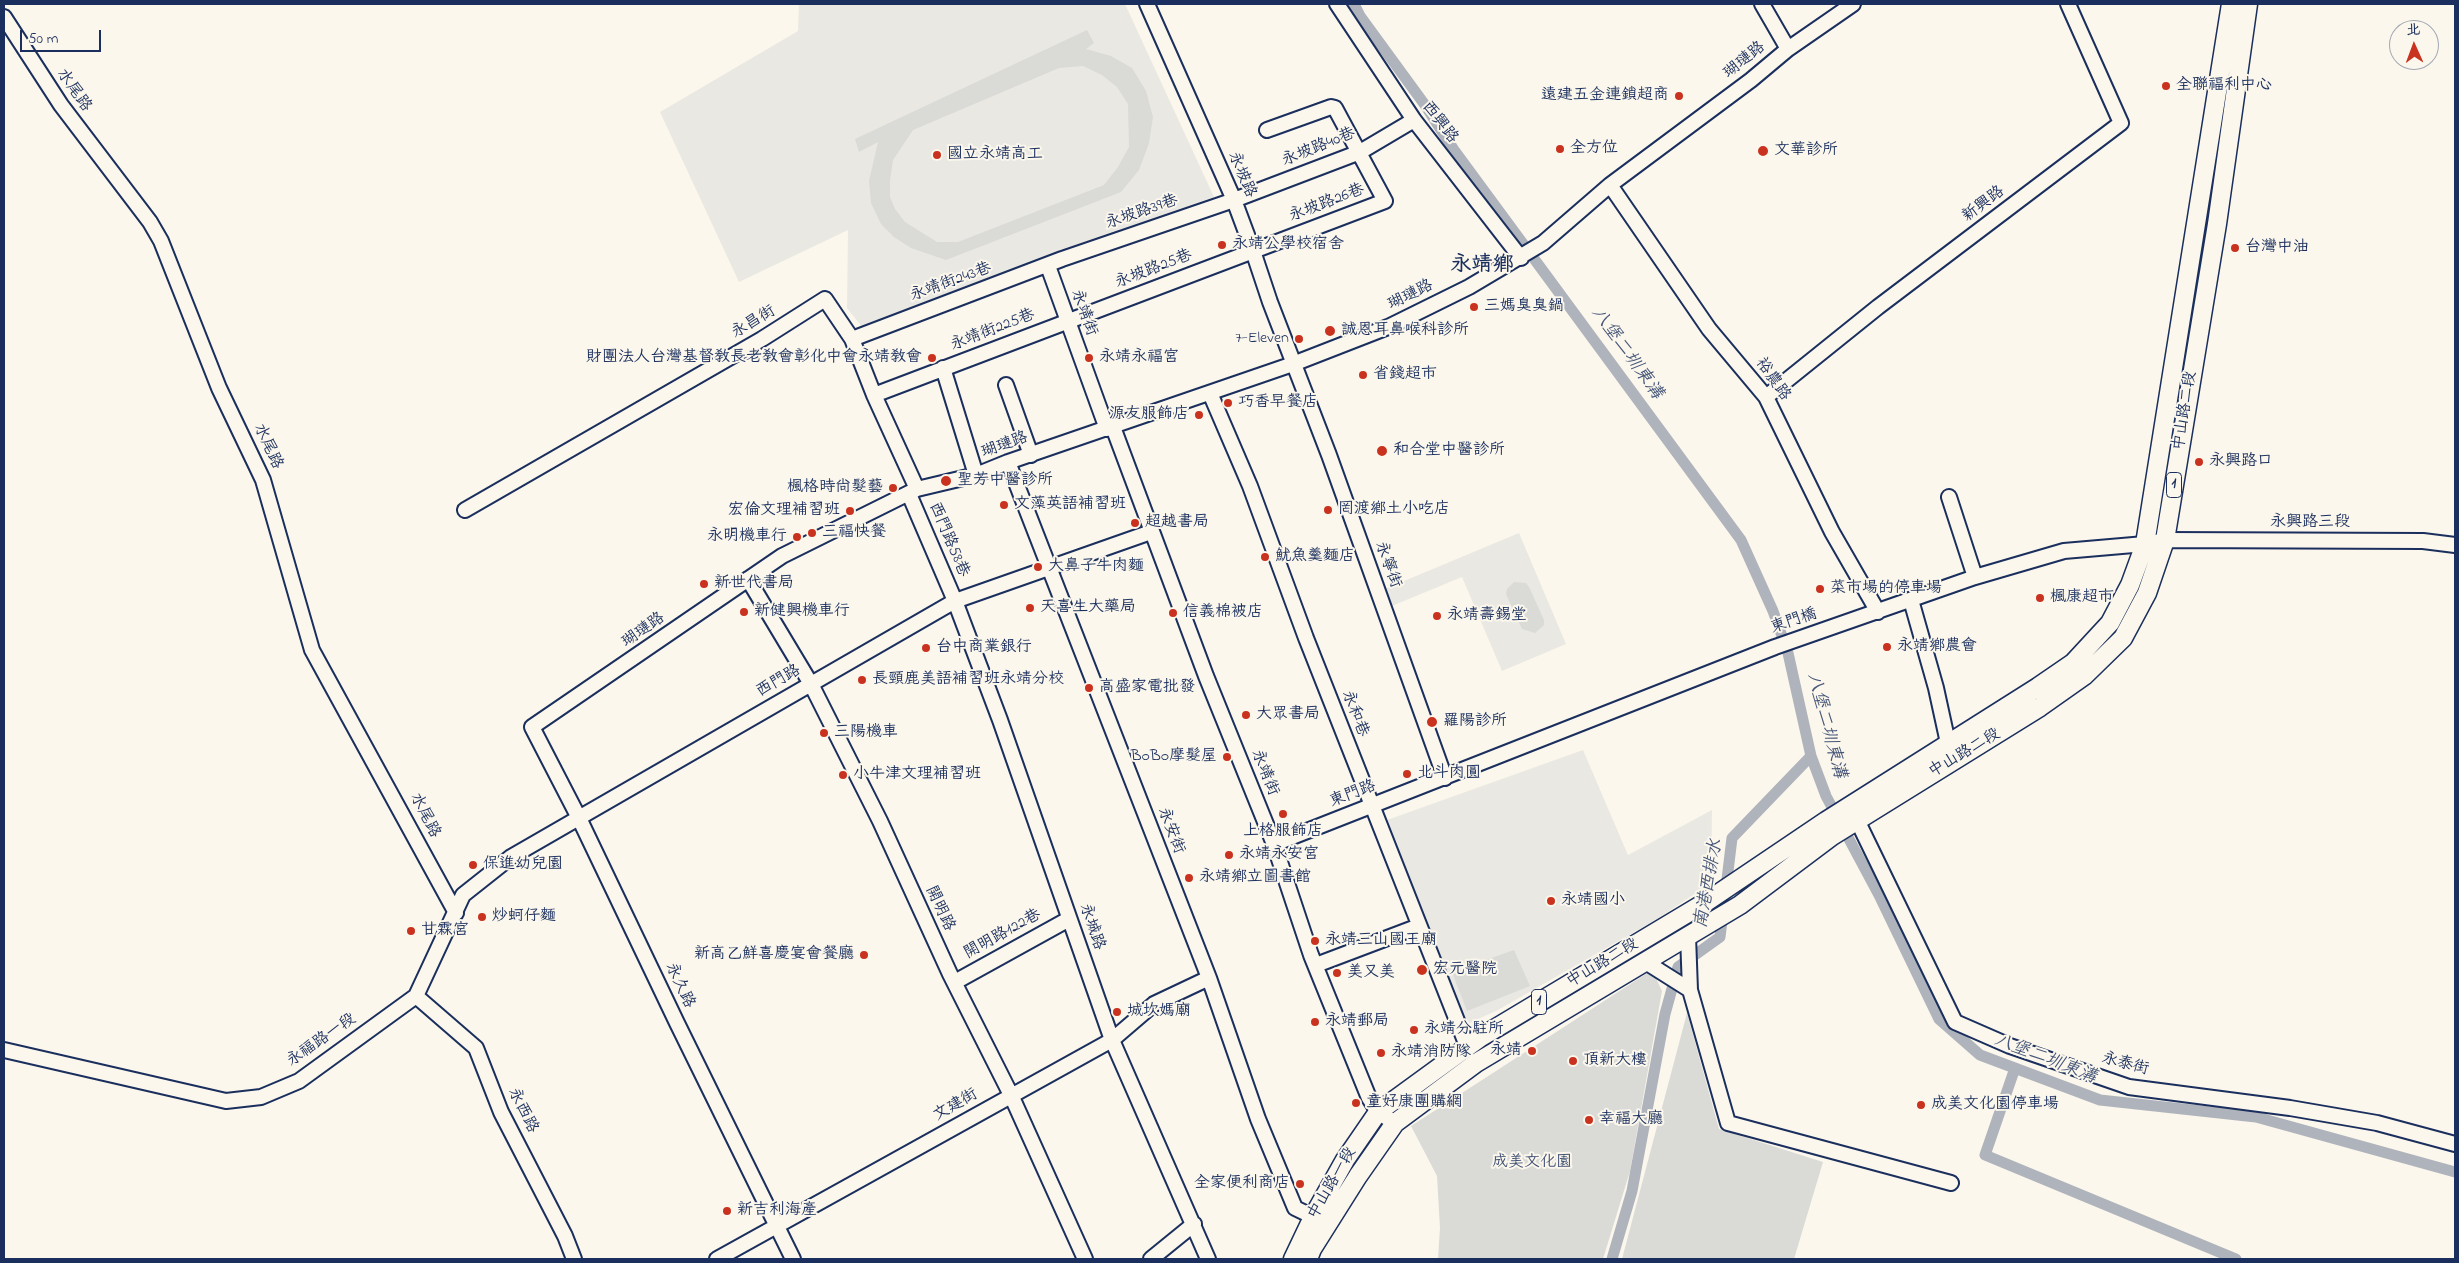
<!DOCTYPE html>
<html>
<head>
<meta charset="utf-8">
<style>
  body { margin:0 }
  #map { position:relative; width:2459px; height:1263px; overflow:hidden; background:#fbf7ec; font-family:"Indie Flower","LXGW WenKai TC",sans-serif }
  canvas { display:block }
  .frame { position:absolute; inset:0; border:5px solid #1b2f5e; pointer-events:none }
  .north { position:absolute; left:2389px; top:20px; width:50px; height:50px; box-sizing:border-box; background:#fbf7ec; border:1px solid #a1a7b3; border-radius:50%; rotate:358deg; font-size:14px; font-weight:700; line-height:20px; text-align:center; color:#1b2f5e }
  .north::after { content:''; display:block; margin:auto; width:18px; height:22px; background:#c8321e; clip-path:polygon(50% 0,100% 100%,50% 72%,0 100%) }
  .scale { position:absolute; left:20px; top:30px; width:81px; height:22px; box-sizing:border-box; border:2px solid #1b2f5e; border-top:0; padding-left:6px; font-size:15px; line-height:18px; white-space:nowrap; color:#1b2f5e; -webkit-text-stroke:4px #fbf7ec; paint-order:stroke }
</style>
</head>
<body>
<div id="map">
<canvas width="2459" height="1263"></canvas>
<div class="frame"></div>
<div class="north">北</div>
<div class="scale">50 m</div>
</div>
<script>
const ctx = document.querySelector('canvas').getContext('2d');
ctx.lineJoin = 'round';
function fill(path, color) {
  ctx.fillStyle = color;
  ctx.fill(path, 'evenodd');
}
function poly(rows) {
  const path = new Path2D();
  for (const r of rows) {
    path.moveTo(r[0], r[1]);
    for (let i = 2; i < r.length; i += 2) path.lineTo(r[i], r[i + 1]);
  }
  return path;
}
function trace(path, color, width, dash) {
  ctx.strokeStyle = color;
  ctx.lineWidth = width;
  ctx.lineCap = dash ? 'butt' : 'round';
  ctx.setLineDash(dash || []);
  ctx.stroke(path);
}
function write(font, color, halo, rows, align = 'center') {
  ctx.font = font + ' "Indie Flower","LXGW WenKai TC",sans-serif';
  ctx.lineWidth = 4;
  ctx.setLineDash([]);
  ctx.textBaseline = 'middle';
  ctx.strokeStyle = halo;
  ctx.fillStyle = color;
  for (const [text, x, y, turn = 0] of rows) {
    ctx.save();
    ctx.translate(x, y);
    ctx.rotate((+turn || 0) * Math.PI / 180);
    ctx.textAlign = isNaN(turn) ? turn : align;
    if (halo) ctx.strokeText(text, 0, 0);
    ctx.fillText(text, 0, 0);
    ctx.restore();
  }
}
fill(poly([
  [799,4,1125,4,1214,197,863,328,847,308,848,230,739,282,660,112,798,31],
  [1519,533,1566,644,1502,671,1462,577,1387,608,1380,591],
  [1583,750,1628,855,1712,810,1711,883,1657,919,1498,1010,1465,1025,1387,820]
]), '#eae8e2');
fill(poly([
  [1087,30,1094,43,1086,49,1111,56,1132,68,1146,91,1153,117,1149,143,1139,170,1121,192,946,260,911,248,894,237,881,224,871,203,869,181,878,142,859,152,855,139],
  [1083,66,1102,75,1117,87,1128,104,1129,147,1118,167,1104,185,958,242,937,242,905,222,895,209,890,197,890,180,893,160,913,130,1059,68],
  [1514,582,1526,583,1529,587,1544,620,1544,625,1535,633,1522,629,1506,594,1507,589],
  [1514,950,1530,986,1467,1011,1452,972],
  [1652,970,1662,991,1630,1171,1603,1259,1438,1259,1440,1228,1437,1176,1411,1126],
  [1687,1013,1719,1129,1823,1162,1794,1259,1622,1259]
]), '#dadad7');
trace(poly([
  [1354,4,1360,16,1425,105,1454,150,1741,540,1773,611,1788,653,1811,756,1826,796,1880,897,1939,1019,1980,1055,2100,1100,2256,1117,2455,1172],
  [2015,1068,1985,1155,2236,1259],
  [1612,1259,1632,1191,1665,1014,1678,967,1720,937,1732,838,1811,756]
]), '#afb3bb', 11);
const minor = poly([
  [1147,4,1234,200,1253,251,1270,302,1329,455,1445,778],
  [1337,4,1414,120,1521,258],
  [1762,4,1788,49],
  [4,17,61,105,150,222,161,241,219,388,263,480,312,650,456,913],
  [1610,185,1709,329,1766,397,1832,532,1878,612],
  [1048,266,1107,429],
  [852,339,1062,259,1234,200,1360,152,1414,120],
  [943,368,976,475],
  [1006,385,1031,455],
  [1210,393,1250,486,1306,638,1467,1046],
  [874,395,1385,201,1335,108,1331,107,1267,130],
  [1766,397,1878,307,2121,123,2068,4],
  [1113,427,1206,676,1274,844,1311,955,1369,1098,1378,1112,1395,1123],
  [1008,462,1209,978,1258,1119,1295,1208,1322,1221],
  [909,494,955,601,1000,720,1112,1040,1208,1259],
  [1949,497,1975,577],
  [465,510,762,339,825,299,852,339,874,395,917,489],
  [748,579,811,684,880,821,950,974,1011,1095,1085,1259],
  [1911,600,1936,688,1948,743],
  [1857,820,1955,1022,2010,1046,2129,1087,2290,1108,2377,1123,2455,1144],
  [1274,844,1775,647,1975,577,2064,551,2145,544,2165,540,2423,541,2455,545],
  [1688,936,1690,990,1728,1123,1951,1183],
  [1644,961,1690,990],
  [1316,965,1419,926],
  [955,982,1069,919],
  [416,996,476,1048,501,1112,565,1236,574,1259],
  [4,1050,226,1101,261,1097,299,1081,416,996,463,895,511,857,955,601,1151,532],
  [717,1259,1112,1040,1154,1004,1209,978],
  [793,1259,677,1023,579,818,532,727,782,556,917,489,976,475,1008,462,1293,364,1388,327,1469,287,1543,243,1610,185,1751,80,1788,49,1853,4],
  [1151,1259,1194,1224]
]);
const major = poly([
  [1293,1259,1313,1217,1345,1160,1378,1112,1481,1037,1706,902,1826,821,2038,687,2073,663,2110,623,2130,585,2145,544,2231,4],
  [1308,1259,1312,1249,1358,1176,1395,1123,1476,1063,1740,905,1832,836,2040,707,2084,676,2123,638,2147,593,2165,540,2217,224,2248,4]
]);
trace(minor, '#1b2f5e', 18);
trace(major, '#1b2f5e', 21);
trace(minor, '#fbf7ec', 14);
trace(major, '#fbf7ec', 18);
for (const [x, y, r, color] of [
  [2166,86,5,"#c8321e"],
  [1679,96,5,"#c8321e"],
  [1560,149,5,"#c8321e"],
  [1763,151,6,"#c8321e"],
  [937,155,5,"#c8321e"],
  [1222,245,5,"#c8321e"],
  [2235,248,5,"#c8321e"],
  [1474,307,5,"#c8321e"],
  [1330,331,6,"#c8321e"],
  [1299,339,5,"#c8321e"],
  [932,358,5,"#c8321e"],
  [1089,358,5,"#c8321e"],
  [1363,375,5,"#c8321e"],
  [1228,403,5,"#c8321e"],
  [1199,415,5,"#c8321e"],
  [1382,451,6,"#c8321e"],
  [2199,462,5,"#c8321e"],
  [946,481,6,"#c8321e"],
  [893,488,5,"#c8321e"],
  [1004,505,5,"#c8321e"],
  [1328,510,5,"#c8321e"],
  [850,511,5,"#c8321e"],
  [1135,523,5,"#c8321e"],
  [812,533,5,"#c8321e"],
  [797,537,5,"#c8321e"],
  [1265,557,5,"#c8321e"],
  [1038,567,5,"#c8321e"],
  [704,584,5,"#c8321e"],
  [1820,589,5,"#c8321e"],
  [2040,598,5,"#c8321e"],
  [1030,608,5,"#c8321e"],
  [744,612,5,"#c8321e"],
  [1173,613,5,"#c8321e"],
  [1437,616,5,"#c8321e"],
  [1887,647,5,"#c8321e"],
  [926,648,5,"#c8321e"],
  [862,680,5,"#c8321e"],
  [1089,688,5,"#c8321e"],
  [1246,715,5,"#c8321e"],
  [1432,722,6,"#c8321e"],
  [824,733,5,"#c8321e"],
  [1227,757,5,"#c8321e"],
  [1407,774,5,"#c8321e"],
  [843,775,5,"#c8321e"],
  [1283,814,5,"#c8321e"],
  [1229,855,5,"#c8321e"],
  [473,865,5,"#c8321e"],
  [1189,878,5,"#c8321e"],
  [1551,901,5,"#c8321e"],
  [482,917,5,"#c8321e"],
  [411,931,5,"#c8321e"],
  [1315,941,5,"#c8321e"],
  [864,955,5,"#c8321e"],
  [1422,970,6,"#c8321e"],
  [1337,973,5,"#c8321e"],
  [1117,1012,5,"#c8321e"],
  [1315,1022,5,"#c8321e"],
  [1414,1030,5,"#c8321e"],
  [1532,1051,5,"#c8321e"],
  [1381,1053,5,"#c8321e"],
  [1573,1061,5,"#c8321e"],
  [1356,1103,5,"#c8321e"],
  [1921,1105,5,"#c8321e"],
  [1589,1120,5,"#c8321e"],
  [1300,1184,5,"#c8321e"],
  [727,1211,5,"#c8321e"]
]) {
  const dot = new Path2D();
  dot.arc(x, y, r, 0, 2 * Math.PI);
  ctx.fillStyle = color;
  ctx.fill(dot);
  trace(dot, '#fbf7ec', 2);
}
for (const [x, y, w] of [
  [2174,485,15],
  [1539,1002,15]
]) {
  const box = new Path2D();
  box.roundRect(x - w / 2, y - 12.5, w, 25, 4);
  ctx.fillStyle = '#fbf7ec';
  ctx.fill(box);
  trace(box, '#1b2f5e', 1);
}
write('bold 15px', '#1b2f5e', null, [
  ["1",2174,485],
  ["1",1539,1002]
]);
write('16px', '#1b2f5e', '#fbf7ec', [
  ["瑚璉路",1745,61,-39],
  ["水尾路",73,91,55],
  ["西興路",1439,123,52],
  ["永坡路40巷",1319,148,-22],
  ["永坡路",1241,175,67],
  ["永坡路26巷",1327,204,-21],
  ["新興路",1984,205,-37],
  ["永坡路39巷",1142,213,-19],
  ["永坡路25巷",1154,270,-21],
  ["永靖街243巷",951,283,-20],
  ["瑚璉路",1411,296,-26],
  ["永靖街",1083,313,70],
  ["永昌街",754,323,-31],
  ["永靖街225巷",993,331,-21],
  ["裕農路",1772,380,55],
  ["中山路二段",2186,411,-81],
  ["瑚璉路",1005,446,-20],
  ["水尾路",267,447,65],
  ["永興路三段",2310,523],
  ["西門路58巷",948,540,67],
  ["永寧街",1387,565,70],
  ["東門橋",1794,622,-19],
  ["瑚璉路",644,631,-35],
  ["西門路",779,682,-30],
  ["永和巷",1354,714,69],
  ["中山路二段",1965,754,-31],
  ["永靖街",1264,773,68],
  ["東門路",1353,795,-21],
  ["水尾路",424,816,63],
  ["永安街",1170,831,69],
  ["開明路",939,909,65],
  ["永城路",1091,927,71],
  ["開明路122巷",1003,935,-29],
  ["中山路二段",1603,964,-31],
  ["永久路",679,986,65],
  ["永福路一段",322,1041,-35],
  ["永泰街",2125,1065,15],
  ["文建街",956,1106,-30],
  ["永西路",522,1111,64],
  ["中山路一段",1333,1184,-60]
]);
write('16px', '#1b2f5e', '#fbf7ec', [
  ["全聯福利中心",2176,86],
  ["遠建五金連鎖超商",1669,96,"right"],
  ["全方位",1570,149],
  ["文華診所",1774,151],
  ["國立永靖高工",947,155],
  ["永靖公學校宿舍",1232,245],
  ["台灣中油",2245,248],
  ["三媽臭臭鍋",1484,307],
  ["誠恩耳鼻喉科診所",1341,331],
  ["7-Eleven",1289,339,"right"],
  ["財團法人台灣基督教長老教會彰化中會永靖教會",922,358,"right"],
  ["永靖永福宮",1099,358],
  ["省錢超市",1373,375],
  ["巧香早餐店",1238,403],
  ["源友服飾店",1189,415,"right"],
  ["和合堂中醫診所",1393,451],
  ["永興路口",2209,462],
  ["聖芳中醫診所",957,481],
  ["楓格時尚髮藝",883,488,"right"],
  ["文藻英語補習班",1014,505],
  ["罔渡鄉土小吃店",1338,510],
  ["宏倫文理補習班",840,511,"right"],
  ["超越書局",1145,523],
  ["三福快餐",822,533],
  ["永明機車行",787,537,"right"],
  ["魷魚羹麵店",1275,557],
  ["大鼻子牛肉麵",1048,567],
  ["新世代書局",714,584],
  ["菜市場的停車場",1830,589],
  ["楓康超市",2050,598],
  ["天喜生大藥局",1040,608],
  ["新健興機車行",754,612],
  ["信義棉被店",1183,613],
  ["永靖壽錫堂",1447,616],
  ["永靖鄉農會",1897,647],
  ["台中商業銀行",936,648],
  ["長頸鹿美語補習班永靖分校",872,680],
  ["高盛家電批發",1099,688],
  ["大眾書局",1256,715],
  ["羅陽診所",1443,722],
  ["三陽機車",834,733],
  ["BoBo摩髮屋",1217,757,"right"],
  ["北斗肉圓",1417,774],
  ["小牛津文理補習班",853,775],
  ["上格服飾店",1283,832,"center"],
  ["永靖永安宮",1239,855],
  ["保進幼兒園",483,865],
  ["永靖鄉立圖書館",1199,878],
  ["永靖國小",1561,901],
  ["炒蚵仔麵",492,917],
  ["甘霖宮",421,931],
  ["永靖三山國王廟",1325,941],
  ["新高乙鮮喜慶宴會餐廳",854,955,"right"],
  ["宏元醫院",1433,970],
  ["美又美",1347,973],
  ["城坎媽廟",1127,1012],
  ["永靖郵局",1325,1022],
  ["永靖分駐所",1424,1030],
  ["永靖",1522,1051,"right"],
  ["永靖消防隊",1391,1053],
  ["頂新大樓",1583,1061],
  ["童好康團購網",1366,1103],
  ["成美文化園停車場",1931,1105],
  ["幸福大廳",1599,1120],
  ["全家便利商店",1290,1184,"right"],
  ["新吉利海產",737,1211]
], 'left');
write('16px', '#415176', '#fbf7ec', [
  ["成美文化園",1532,1163]
]);
write('italic 18px', '#47577a', '#fbf7ec', [
  ["八堡二圳東溝",1626,354,54],
  ["八堡二圳東溝",1825,726,75],
  ["南港西排水",1710,884,-80],
  ["八堡二圳東溝",2045,1060,21]
]);
write('bold 21px', '#1b2f5e', '#fbf7ec', [
  ["永靖鄉",1482,267]
]);
</script>
</body>
</html>
